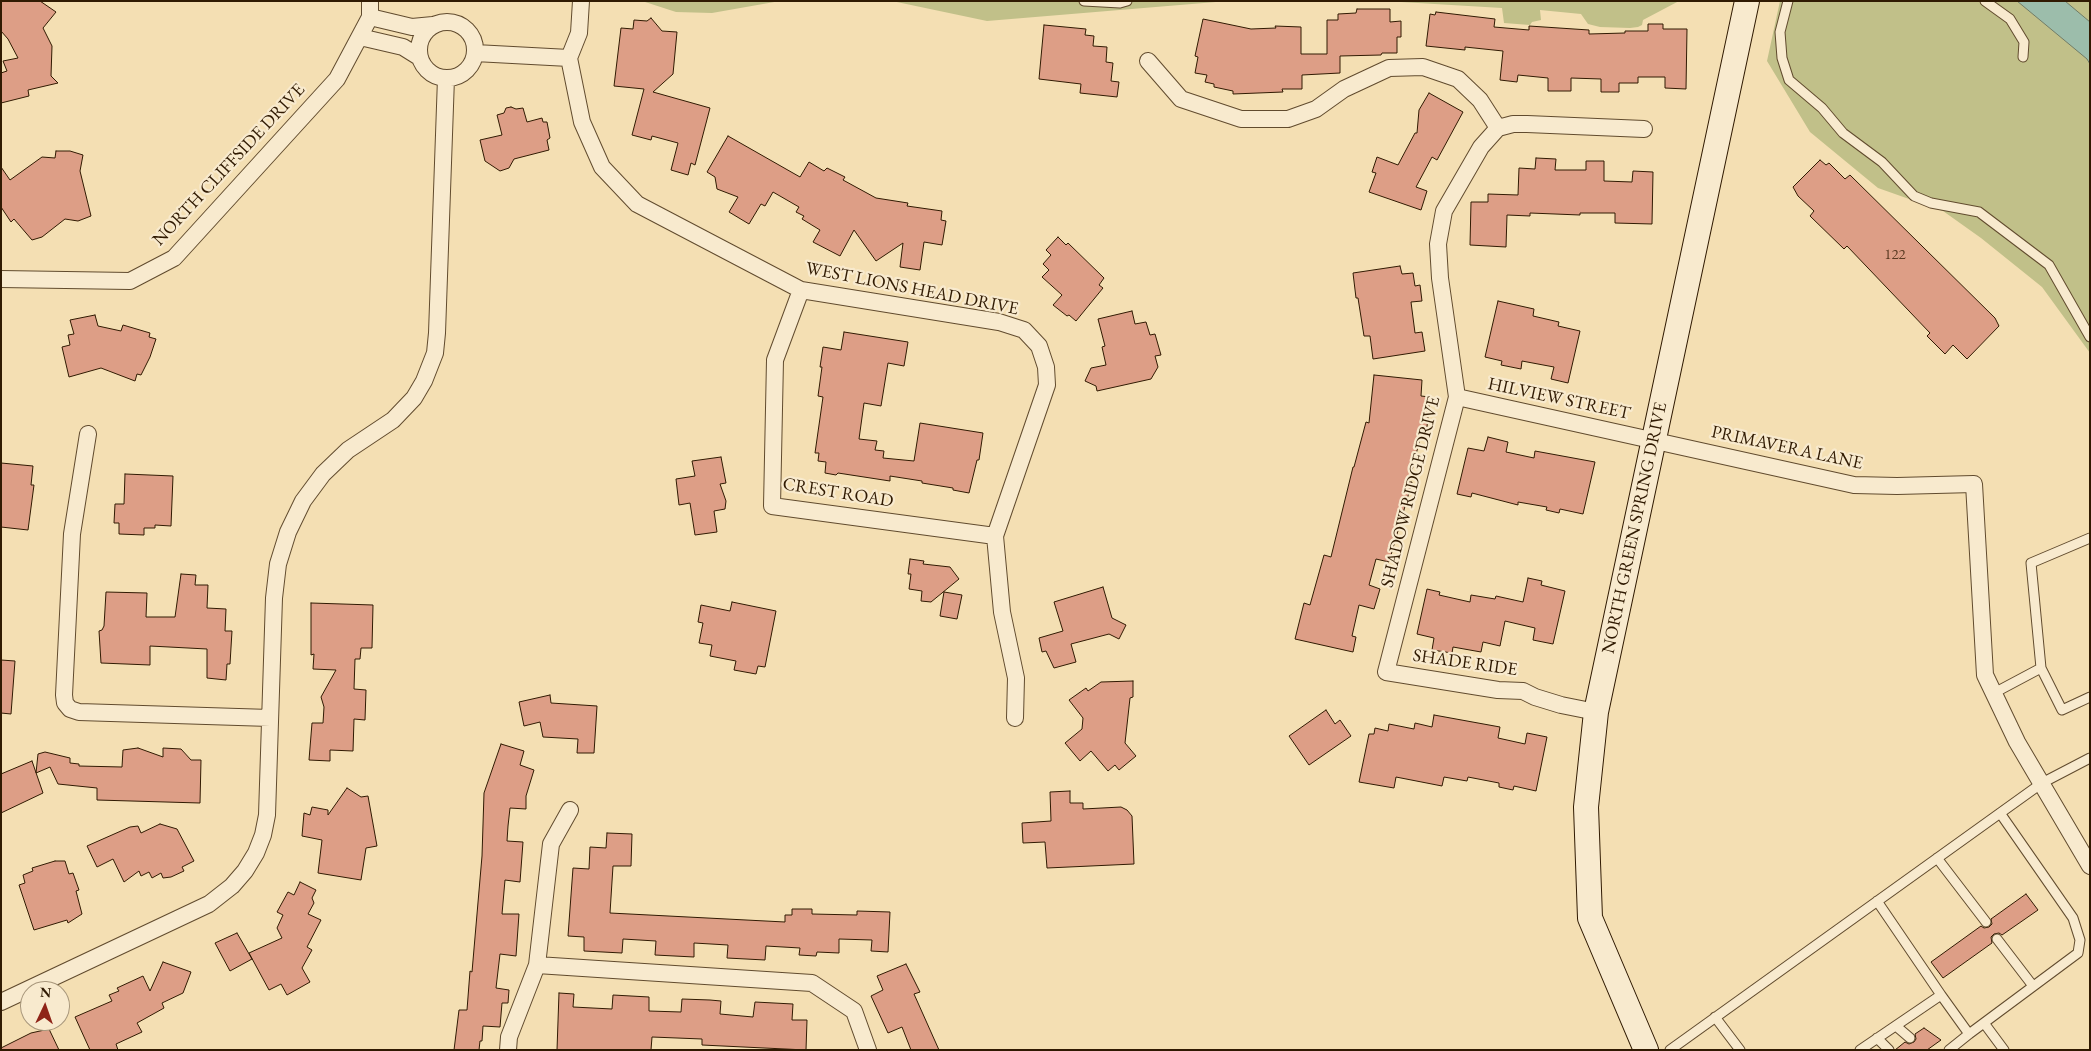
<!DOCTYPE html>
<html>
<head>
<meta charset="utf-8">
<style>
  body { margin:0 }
  #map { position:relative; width:2091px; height:1051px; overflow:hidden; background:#f4dfb3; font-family:"EB Garamond",serif }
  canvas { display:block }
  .frame { position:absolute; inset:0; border:2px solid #301a02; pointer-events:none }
  .north { position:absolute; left:20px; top:981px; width:50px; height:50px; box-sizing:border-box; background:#f8eace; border:1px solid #a8977c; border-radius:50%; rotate:3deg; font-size:14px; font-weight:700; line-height:20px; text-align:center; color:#301a02 }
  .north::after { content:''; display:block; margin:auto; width:18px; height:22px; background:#8f2418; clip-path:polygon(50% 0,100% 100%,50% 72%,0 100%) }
</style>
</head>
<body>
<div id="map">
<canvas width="2091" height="1051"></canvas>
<div class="frame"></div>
<div class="north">N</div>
</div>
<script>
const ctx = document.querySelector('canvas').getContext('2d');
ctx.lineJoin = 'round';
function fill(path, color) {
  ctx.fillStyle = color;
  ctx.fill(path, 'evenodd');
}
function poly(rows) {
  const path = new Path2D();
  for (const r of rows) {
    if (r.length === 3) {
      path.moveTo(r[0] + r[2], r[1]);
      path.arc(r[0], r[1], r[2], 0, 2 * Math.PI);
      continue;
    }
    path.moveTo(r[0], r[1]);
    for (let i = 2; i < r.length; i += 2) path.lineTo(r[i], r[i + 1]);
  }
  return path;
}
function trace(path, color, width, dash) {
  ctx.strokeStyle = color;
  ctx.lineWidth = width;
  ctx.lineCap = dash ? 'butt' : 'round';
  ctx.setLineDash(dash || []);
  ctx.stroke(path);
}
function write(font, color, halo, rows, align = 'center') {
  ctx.font = font + ' "EB Garamond",serif';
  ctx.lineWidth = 4.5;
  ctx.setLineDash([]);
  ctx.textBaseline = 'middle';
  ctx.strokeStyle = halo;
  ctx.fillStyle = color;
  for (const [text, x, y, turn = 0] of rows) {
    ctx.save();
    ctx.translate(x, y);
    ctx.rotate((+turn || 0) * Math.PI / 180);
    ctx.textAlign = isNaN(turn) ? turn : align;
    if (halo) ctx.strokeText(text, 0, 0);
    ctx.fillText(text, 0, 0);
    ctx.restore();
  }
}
fill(poly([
  [642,1,780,1,712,13,676,12],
  [892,1,1228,1,987,21],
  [1384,1,1679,1,1643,20,1642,25,1638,27,1630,28,1600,27,1588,24,1581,14,1540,10,1541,20,1532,22,1530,25,1504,23,1502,8],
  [1780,1,2090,1,2090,353,2042,287,1981,238,1943,211,1878,188,1810,132,1767,61]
]), '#c1c089');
const water = poly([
  [2017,1,2065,1,2090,22,2090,64,2087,59,2017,1]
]);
fill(water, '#9cbdab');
trace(water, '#717c67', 1);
const building = poly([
  [1,1,40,1,56,12,43,28,52,46,51,76,58,83,28,90,29,96,1,103,1,73,7,71,3,61,18,58,8,39,1,31,1,1],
  [1357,9,1390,9,1390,22,1401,21,1401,37,1397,37,1397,53,1382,53,1381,55,1340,56,1340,73,1302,75,1302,89,1282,89,1283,92,1233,94,1233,91,1214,87,1214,84,1205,82,1207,75,1195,73,1198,57,1195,56,1203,19,1251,29,1276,28,1275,26,1301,27,1301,54,1327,54,1327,20,1338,20,1338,14,1356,13,1357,9],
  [1436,12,1495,19,1494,27,1529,30,1529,26,1589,30,1589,34,1625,33,1625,31,1648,31,1648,24,1663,24,1663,29,1687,29,1686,89,1665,88,1665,77,1638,77,1638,83,1619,83,1619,92,1601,92,1601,79,1571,78,1571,91,1548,91,1548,78,1518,75,1517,82,1500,80,1503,51,1465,47,1465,50,1426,46,1430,14,1435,15,1436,12],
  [651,18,662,31,677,32,673,74,653,92,710,108,695,165,691,163,688,175,671,170,678,143,652,136,651,140,632,135,644,89,614,86,621,28,633,29,634,20,647,21,651,18],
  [1044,25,1086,29,1085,35,1094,36,1093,46,1107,47,1106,62,1113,63,1111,81,1119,82,1117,97,1080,93,1081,84,1039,79,1044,25],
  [1429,93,1463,112,1437,160,1432,157,1416,187,1427,191,1421,210,1369,192,1376,173,1372,172,1377,157,1398,165,1415,133,1417,133,1419,110,1429,93],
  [511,107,516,109,523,108,527,122,542,118,543,122,547,122,550,138,547,140,549,150,514,159,509,168,500,171,485,161,480,140,502,135,497,115,504,113,506,108,511,107],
  [728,136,800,177,809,162,824,171,827,168,845,177,843,180,876,198,908,203,907,206,942,211,941,220,946,221,942,245,924,242,920,270,900,267,903,243,876,261,854,230,840,256,813,242,820,230,802,219,804,216,796,212,799,207,773,192,765,206,761,204,749,224,729,212,738,197,717,189,715,177,707,172,728,136],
  [56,151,70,151,83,155,80,171,91,216,78,221,65,219,42,237,32,240,14,219,11,222,1,207,1,167,10,180,42,157,55,158,56,151],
  [1536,158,1556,159,1555,170,1586,170,1586,161,1604,161,1604,181,1632,182,1633,171,1653,172,1652,224,1615,223,1615,213,1580,213,1580,215,1530,213,1530,216,1507,215,1506,247,1470,245,1471,202,1488,202,1488,194,1518,195,1519,168,1535,169,1536,158],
  [1820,160,1826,165,1829,163,1845,179,1850,175,1995,318,1999,326,1967,359,1953,345,1945,354,1927,336,1930,333,1847,246,1844,249,1810,216,1814,211,1798,196,1793,187,1820,160],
  [1058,237,1066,245,1068,243,1104,278,1099,285,1103,288,1076,321,1069,315,1067,316,1053,305,1062,295,1042,277,1049,270,1043,264,1051,255,1046,250,1058,237],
  [1400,266,1402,274,1413,273,1415,286,1420,285,1422,301,1411,302,1415,333,1422,332,1425,351,1373,359,1370,336,1364,336,1358,298,1356,298,1353,273,1400,266],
  [1498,301,1534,309,1533,316,1559,322,1558,326,1580,331,1568,383,1551,379,1554,367,1522,361,1521,369,1501,365,1502,361,1485,357,1498,301],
  [1132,311,1135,324,1146,322,1150,335,1155,334,1161,355,1155,356,1158,367,1151,379,1097,391,1096,386,1085,381,1091,368,1106,365,1102,347,1105,346,1098,319,1132,311],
  [95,315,98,326,121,331,123,325,150,333,149,337,156,339,150,357,141,375,137,374,135,381,101,368,69,377,62,347,70,345,68,335,74,334,70,320,95,315],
  [844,332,908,342,904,366,888,363,881,406,864,403,859,439,877,441,875,450,884,451,883,458,914,461,920,423,983,433,979,460,977,460,969,493,953,490,953,488,922,483,922,481,890,476,890,481,838,473,836,475,825,473,826,462,818,461,819,453,815,453,823,397,818,396,822,367,820,367,823,347,841,350,844,332],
  [1374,375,1422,380,1421,396,1430,397,1427,427,1423,427,1409,482,1412,482,1389,562,1376,559,1369,585,1380,589,1374,609,1359,605,1352,636,1356,637,1353,652,1295,639,1304,603,1310,605,1324,555,1331,557,1353,467,1354,467,1366,422,1369,423,1374,375],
  [1488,437,1508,442,1506,452,1534,458,1535,451,1595,462,1583,514,1560,509,1559,513,1546,510,1547,507,1518,502,1518,505,1472,493,1471,497,1457,494,1468,448,1484,451,1488,437],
  [721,457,726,483,720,484,726,501,725,509,714,511,717,532,695,535,690,503,679,505,676,479,695,476,692,461,721,457],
  [1,463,33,466,31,485,34,485,28,530,1,527,1,463],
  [125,474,173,476,171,526,155,525,155,528,144,528,144,535,119,534,119,523,114,523,115,504,124,504,125,474],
  [910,559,924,561,923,564,950,567,959,579,931,602,921,601,922,591,909,589,911,574,908,574,910,559],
  [181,574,196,575,195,585,208,585,207,608,226,609,225,631,232,631,230,664,227,664,226,680,207,678,207,649,150,646,150,665,101,663,99,631,102,630,104,626,106,592,147,593,146,617,175,617,181,574],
  [1528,578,1542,581,1541,585,1565,591,1553,644,1533,640,1535,628,1505,621,1500,646,1483,642,1481,652,1453,647,1452,653,1432,650,1434,638,1417,634,1427,589,1440,592,1439,595,1470,602,1471,595,1495,599,1496,596,1523,602,1528,578],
  [1103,587,1112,618,1126,625,1119,639,1109,634,1071,644,1076,662,1054,668,1046,651,1042,652,1039,638,1063,631,1054,602,1103,587],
  [944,592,962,595,957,619,940,616,944,592],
  [732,602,776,611,765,667,758,666,756,674,734,670,736,661,710,656,712,645,699,643,703,623,698,622,701,605,730,611,732,602],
  [311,603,373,605,372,648,361,648,360,659,355,659,354,689,366,690,365,720,354,719,353,751,330,750,330,761,309,760,312,723,323,723,324,707,321,697,336,670,313,669,314,654,311,655,311,603],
  [1,660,15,661,11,714,1,713,1,660],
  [1133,681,1133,697,1130,698,1125,743,1136,756,1119,770,1115,765,1108,771,1091,751,1080,761,1065,743,1082,729,1083,718,1069,700,1086,688,1088,691,1101,682,1133,681],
  [550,695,551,703,597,706,594,753,577,753,578,739,543,737,540,722,524,726,519,702,550,695],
  [1326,710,1335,724,1340,720,1351,736,1309,765,1289,736,1326,710],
  [1434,715,1500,727,1498,738,1525,744,1527,733,1547,737,1536,791,1514,786,1513,790,1499,787,1499,783,1468,777,1467,781,1444,777,1442,786,1396,777,1394,788,1359,782,1369,734,1374,734,1375,728,1388,731,1389,724,1414,729,1415,723,1432,727,1434,715],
  [501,744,524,751,520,765,534,770,526,796,526,809,510,808,508,826,507,841,523,842,520,882,505,880,502,914,519,914,516,956,500,954,496,988,509,990,508,1003,502,1003,500,1027,483,1026,482,1041,480,1041,479,1050,454,1050,459,1010,467,1010,470,971,472,972,482,856,484,793,501,744],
  [138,748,163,757,163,748,181,749,191,760,201,760,200,803,97,800,97,788,58,784,50,767,36,773,38,754,45,752,70,758,70,763,79,764,79,766,122,767,123,750,138,748],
  [32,761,43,793,1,813,1,774,32,761],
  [347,788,361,797,368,796,377,846,366,848,361,880,318,873,322,840,302,836,304,813,310,815,312,807,328,810,328,815,347,788],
  [1070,791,1070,803,1083,803,1083,809,1121,807,1127,810,1132,816,1134,864,1047,868,1045,842,1023,843,1022,823,1051,821,1050,792,1070,791],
  [160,824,177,829,194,861,182,867,184,871,171,877,163,878,161,873,152,878,149,872,141,876,139,871,124,882,113,859,97,867,87,846,130,827,138,826,141,833,160,824],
  [607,833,632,834,631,866,613,866,610,913,785,922,785,915,792,915,792,909,812,909,812,914,857,915,857,911,890,912,888,952,871,951,872,940,839,939,839,953,817,952,816,956,799,955,800,948,766,946,765,960,727,958,728,945,694,943,694,957,655,955,656,941,623,939,622,953,584,951,584,937,568,936,573,868,589,869,590,847,606,848,607,833],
  [55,861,65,861,69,874,73,873,79,890,76,891,82,914,68,923,67,920,34,930,19,885,25,883,23,875,33,871,32,868,55,861],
  [300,882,316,890,312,898,314,903,308,914,321,920,307,947,312,950,302,968,310,982,287,995,281,984,269,990,249,953,282,938,277,928,283,915,277,912,288,892,294,895,300,882],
  [2026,894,2038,910,2002,935,1999,933,1994,934,1991,937,1992,943,1943,978,1931,962,1981,926,1984,928,1989,927,1992,924,1991,919,2026,894],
  [237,933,252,959,230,971,215,943,237,933],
  [163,962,191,972,183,993,162,1003,164,1008,137,1023,142,1032,116,1044,118,1050,90,1050,75,1017,112,1001,109,995,119,991,117,988,143,976,150,991,163,962],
  [906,964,920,992,914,994,939,1050,911,1050,902,1027,888,1033,871,996,883,990,877,976,906,964],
  [559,993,574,994,573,1007,612,1009,613,995,649,997,649,1011,681,1012,682,999,710,1000,721,1001,720,1014,753,1017,755,1002,793,1004,792,1020,807,1020,806,1050,702,1045,702,1039,652,1037,651,1050,557,1050,559,993],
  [1924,1028,1941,1040,1927,1050,1895,1050,1905,1042,1909,1044,1914,1042,1916,1039,1915,1034,1924,1028],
  [49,1029,59,1050,1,1050,1,1048,31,1033,49,1029]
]);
fill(building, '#dd9e86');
trace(building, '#301a02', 1);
const service = poly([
  [1084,1,1120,3,1127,1],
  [1788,1,1780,32,1782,58,1789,80,1822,108,1843,133,1882,162,1914,196,1931,203,1979,212,2049,265,2090,337],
  [1985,1,2010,19,2024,42,2023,57],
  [2090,538,2031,563,2041,668,2062,710,2090,697],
  [1994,693,2041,668],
  [1937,858,1986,922],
  [1997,939,2033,986],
  [1941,995,1969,1034,2078,953,2080,940,2073,918,2000,813],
  [1715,1017,1740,1050],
  [1984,1023,2004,1050],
  [1896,1026,1910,1038],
  [1877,1038,1889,1050],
  [1670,1050,2042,783,2090,758],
  [1860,1050,1941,995,1877,901],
  [1949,1050,1969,1034]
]);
const minor = poly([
  [581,1,579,33,569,58,582,122,602,167,637,204,801,290,999,322,1024,330,1039,346,1046,367,1047,385,995,536,1002,612,1016,678,1015,718],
  [370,17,412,27,433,25],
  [447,50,28],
  [360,37,403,47,419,57],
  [475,53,569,58],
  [1148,61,1181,99,1241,119,1288,119,1316,109,1344,89,1389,68,1423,67,1458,79,1480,100,1498,128],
  [1498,128,1481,147,1444,211,1438,244,1440,278,1457,397,1386,672,1498,690,1523,691,1535,697,1561,705,1596,712],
  [1498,128,1513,124,1527,124,1644,129],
  [1,279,130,281,174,258,337,79,370,17,370,1],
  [801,290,775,360,772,506,995,536],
  [1457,397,1854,485,1897,486,1974,484,1985,675,2017,742,2090,866],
  [88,434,72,534,64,695,65,703,70,709,79,712,270,718],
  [537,965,812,983,854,1011,868,1050],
  [1,1002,209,904,232,886,245,871,256,853,263,835,267,815,274,598,278,564,288,532,303,501,323,474,348,450,393,420,414,398,424,381,435,353,437,333,446,78],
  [508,1050,509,1037,537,965,551,844,570,810]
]);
const secondary = poly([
  [1646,1050,1590,918,1586,807,1596,712,1747,1]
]);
trace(service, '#614b2e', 11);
trace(minor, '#614b2e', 18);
trace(secondary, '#301a02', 26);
trace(service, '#f8eace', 9);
trace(minor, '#f8eace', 16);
trace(secondary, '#f8eace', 24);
write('15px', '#5b3b23', null, [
  ["122",1895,255]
]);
write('18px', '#301a02', '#f8eace', [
  ["NORTH CLIFFSIDE DRIVE",229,165,-47],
  ["WEST LIONS HEAD DRIVE",912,289,11],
  ["HILVIEW STREET",1559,399,12],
  ["PRIMAVERA LANE",1787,448,12],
  ["SHADOW RIDGE DRIVE",1411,492,-76],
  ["CREST ROAD",838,493,9],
  ["NORTH GREEN SPRING DRIVE",1635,528,-78],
  ["SHADE RIDE",1465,663,8]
]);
</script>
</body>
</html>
